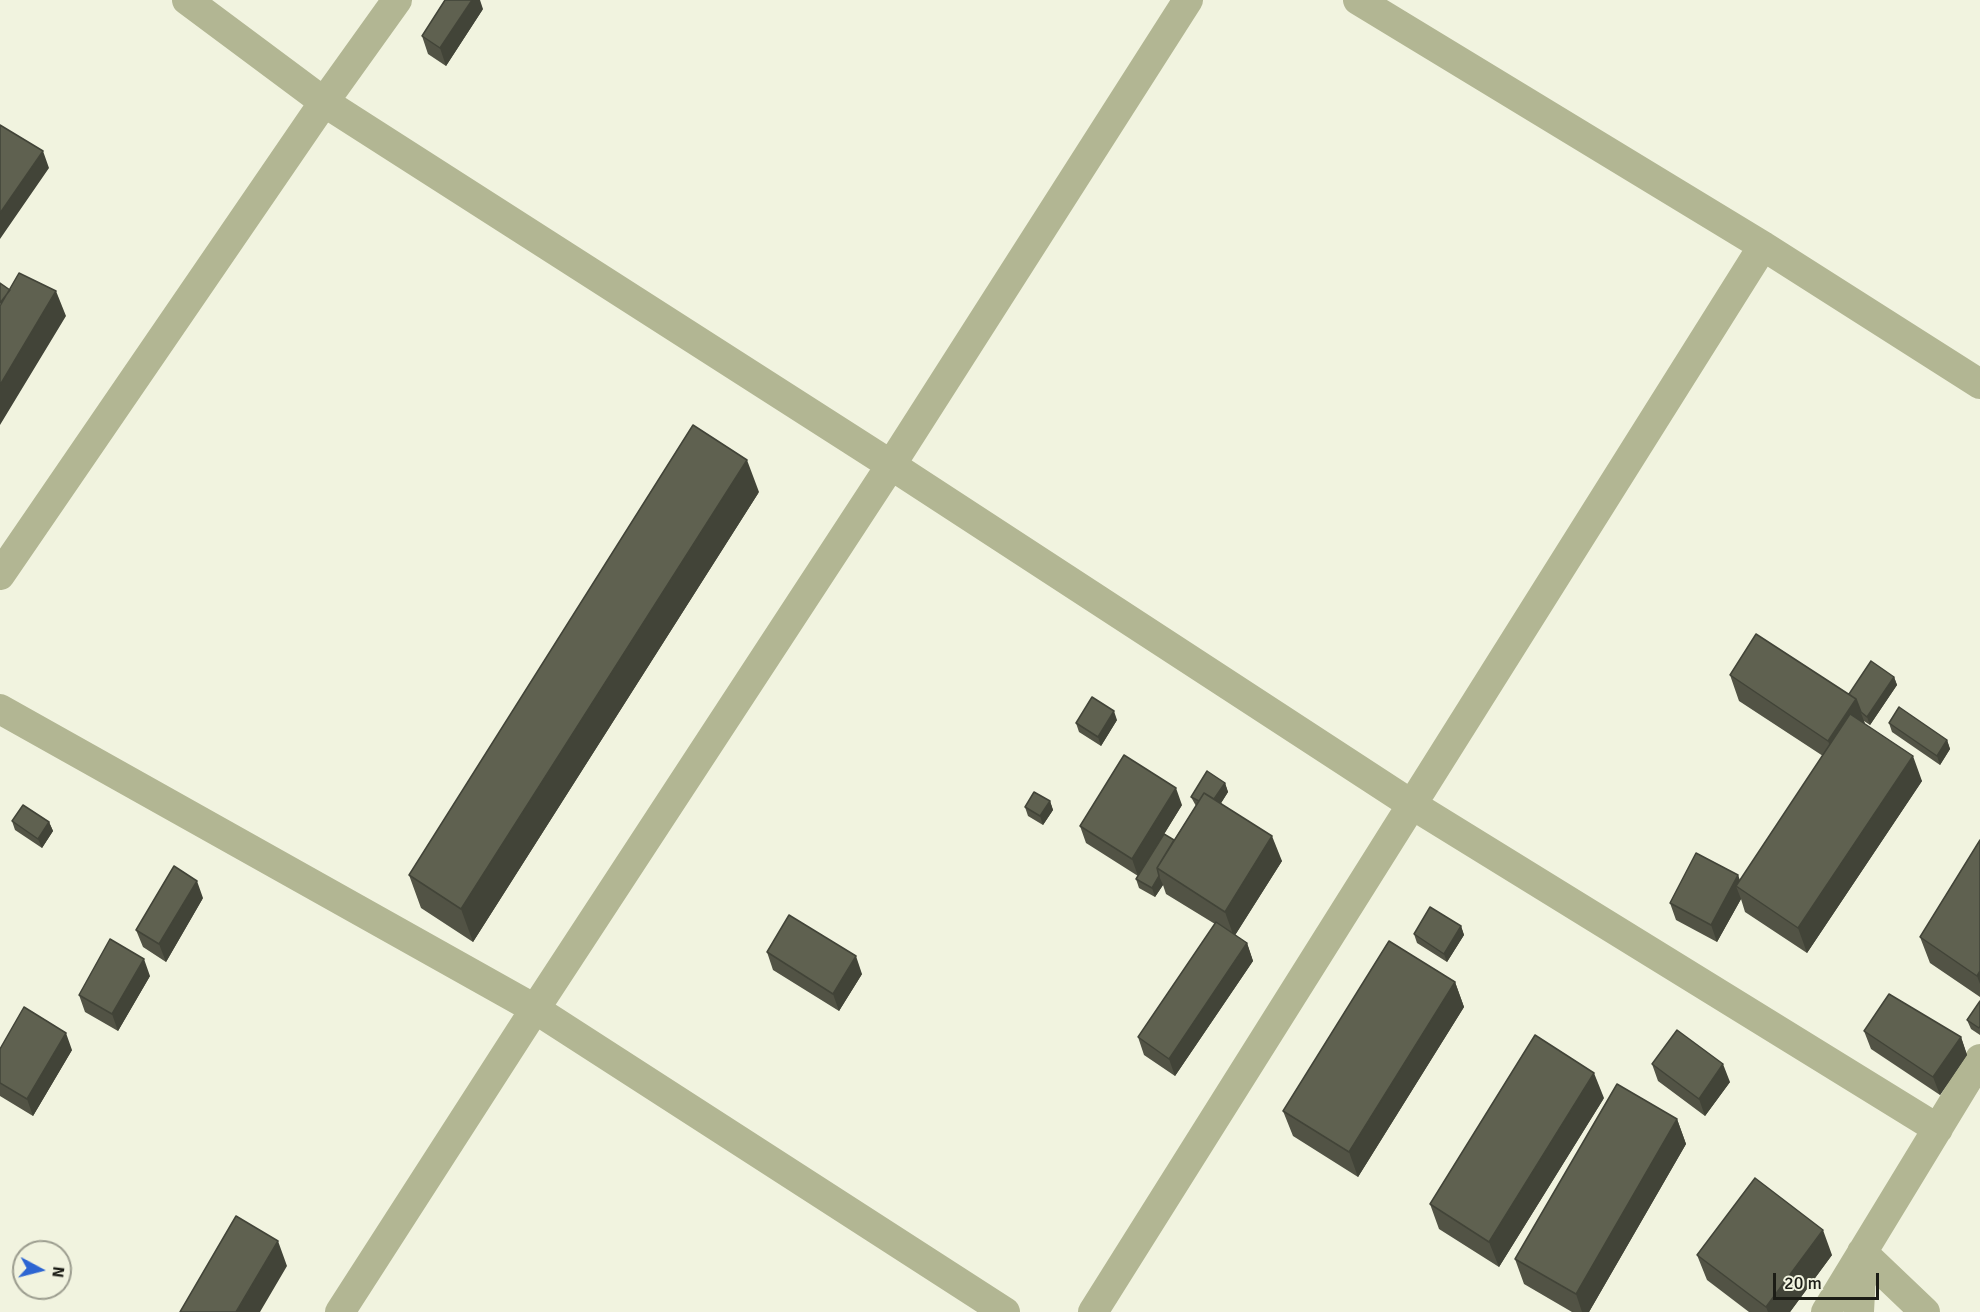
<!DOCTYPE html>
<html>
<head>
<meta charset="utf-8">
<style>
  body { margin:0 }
  #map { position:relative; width:1980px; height:1312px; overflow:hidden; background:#f1f3df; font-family:Signika,sans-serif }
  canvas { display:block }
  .north { position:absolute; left:12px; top:1240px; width:60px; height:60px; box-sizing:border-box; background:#f1f3df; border:2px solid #9c9d8f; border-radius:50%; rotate:97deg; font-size:16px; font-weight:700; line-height:24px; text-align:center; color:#1c1d16 }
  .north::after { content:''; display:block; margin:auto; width:21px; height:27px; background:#2d65d2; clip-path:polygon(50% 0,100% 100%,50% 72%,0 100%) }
  .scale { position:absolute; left:1773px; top:1273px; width:106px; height:27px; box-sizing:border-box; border:3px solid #1c1d16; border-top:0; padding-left:8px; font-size:18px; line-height:21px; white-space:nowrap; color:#1c1d16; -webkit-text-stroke:4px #f1f3df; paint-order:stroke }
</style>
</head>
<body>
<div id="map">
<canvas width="1980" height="1312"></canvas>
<div class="north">N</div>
<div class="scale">20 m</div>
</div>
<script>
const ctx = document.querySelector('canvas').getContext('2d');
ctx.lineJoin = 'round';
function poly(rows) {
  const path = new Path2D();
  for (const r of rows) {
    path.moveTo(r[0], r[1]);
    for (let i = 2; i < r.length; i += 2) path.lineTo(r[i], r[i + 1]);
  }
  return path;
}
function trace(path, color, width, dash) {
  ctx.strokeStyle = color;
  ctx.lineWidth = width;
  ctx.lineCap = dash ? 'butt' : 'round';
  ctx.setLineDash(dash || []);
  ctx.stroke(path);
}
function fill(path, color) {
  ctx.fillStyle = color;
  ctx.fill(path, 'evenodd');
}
trace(poly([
  [187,0,324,102,891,465,1411,804,1938,1129],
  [1358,0,1763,246,1980,384],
  [0,575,324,102,397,0],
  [0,709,535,1009,1005,1312],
  [1862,1252,1925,1312],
  [340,1312,535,1009,891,465,1188,0],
  [1093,1312,1763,246],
  [1826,1312,1980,1059],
  [1859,1312,1862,1255]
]), '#b2b693', 30);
fill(poly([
  [483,9,446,66,428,54,422,36],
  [759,492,473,942,421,908,409,875],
  [1730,675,1849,694,1894,677,1897,685,1870,725,1864,721,1865,724,1922,781,1807,953,1745,912,1741,899,1717,942,1676,920,1670,903,1738,875,1740,881,1823,756,1739,701],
  [1117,720,1101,746,1079,732,1076,723],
  [1889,723,1947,740,1950,749,1940,765,1892,732],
  [1225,783,1228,792,1221,803,1282,861,1235,935,1247,943,1253,961,1175,1076,1144,1055,1138,1037,1215,924,1166,894,1163,885,1155,897,1139,888,1136,879,1138,876,1086,843,1080,826,1182,805,1163,836,1174,840,1196,806,1191,797],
  [1050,801,1053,810,1043,825,1028,816,1025,807],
  [12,821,49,822,53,831,42,848,15,830],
  [1980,840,1980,997,1930,963,1920,937],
  [203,898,166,962,143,947,136,930],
  [1461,926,1464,935,1447,962,1417,943,1414,934],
  [767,952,862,974,839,1011,773,970],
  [150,976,118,1031,85,1012,79,995],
  [1455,982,1464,1007,1358,1177,1293,1136,1283,1111],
  [1980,1001,1980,1035,1971,1029,1967,1020],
  [1864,1031,1961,1037,1967,1055,1940,1095,1871,1049],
  [0,1049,72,1050,33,1116,0,1096],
  [1652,1064,1730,1082,1705,1116,1658,1081],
  [1604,1098,1499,1267,1439,1229,1430,1204],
  [1677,1119,1686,1144,1589,1312,1572,1312,1524,1284,1515,1259],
  [1697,1255,1832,1255,1790,1312,1749,1312,1707,1280]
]), '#525345');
fill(poly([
  [472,0,480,0,483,9,446,66,440,48],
  [43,151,49,168,0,239,0,213],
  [56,291,66,316,0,425,0,385],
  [747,460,759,492,473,942,461,909],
  [1894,677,1897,685,1870,725,1867,717],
  [1856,699,1865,724,1838,766,1828,741],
  [1114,711,1117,720,1101,746,1098,737],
  [1947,740,1950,749,1940,765,1937,756],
  [1913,756,1922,781,1807,953,1798,928],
  [1225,783,1228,792,1213,816,1209,808],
  [1176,788,1182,805,1138,876,1132,859],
  [1050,801,1053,810,1043,825,1040,816],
  [49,822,53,831,42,848,38,839],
  [1272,836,1282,861,1234,937,1225,912],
  [1738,875,1744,892,1736,886,1741,899,1717,942,1711,925],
  [1159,876,1163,885,1155,897,1152,888],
  [197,881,203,898,166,962,159,944],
  [1461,926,1464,935,1447,962,1444,954],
  [1247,943,1253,961,1175,1076,1169,1059],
  [856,956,862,974,839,1011,833,994],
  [144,959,150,976,118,1031,112,1014],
  [1980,971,1980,984,1977,976],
  [1455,982,1464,1007,1358,1177,1349,1152],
  [66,1033,72,1050,33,1116,27,1099],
  [1961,1037,1967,1055,1940,1095,1933,1077],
  [1723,1064,1730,1082,1705,1116,1699,1099],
  [1594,1073,1604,1098,1499,1267,1489,1242],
  [1677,1119,1686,1144,1589,1312,1582,1312,1576,1294],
  [1823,1230,1832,1255,1790,1312,1768,1312,1766,1307],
  [278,1241,287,1266,260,1312,236,1312]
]), '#424438');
const building = poly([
  [445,0,472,0,440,48,422,36,445,0],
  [0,125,43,151,0,213,0,125],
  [19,273,56,291,0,385,0,306,19,273],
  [0,283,10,290,0,303,0,283],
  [693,425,747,460,461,909,409,875,693,425],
  [1756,634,1856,699,1828,741,1730,675,1756,634],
  [1871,661,1894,677,1867,717,1861,712,1856,699,1849,694,1871,661],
  [1092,697,1114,711,1098,737,1076,723,1092,697],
  [1899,707,1947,740,1937,756,1889,723,1899,707],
  [1850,714,1913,756,1798,928,1736,886,1850,714],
  [1124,755,1176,788,1132,859,1080,826,1124,755],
  [1207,771,1225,783,1214,799,1204,793,1199,801,1191,797,1207,771],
  [1034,792,1050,801,1040,816,1025,807,1034,792],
  [1204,793,1272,836,1225,912,1157,868,1204,793],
  [23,805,49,822,38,839,12,821,23,805],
  [1164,834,1174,840,1157,868,1159,876,1152,888,1136,879,1164,834],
  [1980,840,1980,971,1977,976,1920,937,1980,840],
  [1696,853,1738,875,1711,925,1670,903,1696,853],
  [174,866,197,881,159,944,136,930,174,866],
  [1430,907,1461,926,1444,954,1414,934,1430,907],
  [789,915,856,956,833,994,767,952,789,915],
  [1216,922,1247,943,1169,1059,1138,1037,1216,922],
  [110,939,144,959,112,1014,79,995,110,939],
  [1389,941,1455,982,1349,1152,1283,1111,1389,941],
  [1889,994,1961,1037,1933,1077,1864,1031,1889,994],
  [1980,1001,1980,1026,1979,1028,1967,1020,1980,1001],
  [24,1007,66,1033,27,1099,0,1083,0,1049,24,1007],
  [1677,1030,1723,1064,1699,1099,1652,1064,1677,1030],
  [1535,1035,1594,1073,1489,1242,1430,1204,1535,1035],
  [1617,1084,1677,1119,1576,1294,1515,1259,1617,1084],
  [1755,1178,1823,1230,1766,1307,1697,1255,1755,1178],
  [236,1216,278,1241,236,1312,180,1312,236,1216]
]);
fill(building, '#5f6150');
trace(building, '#424438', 1.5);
</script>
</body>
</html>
